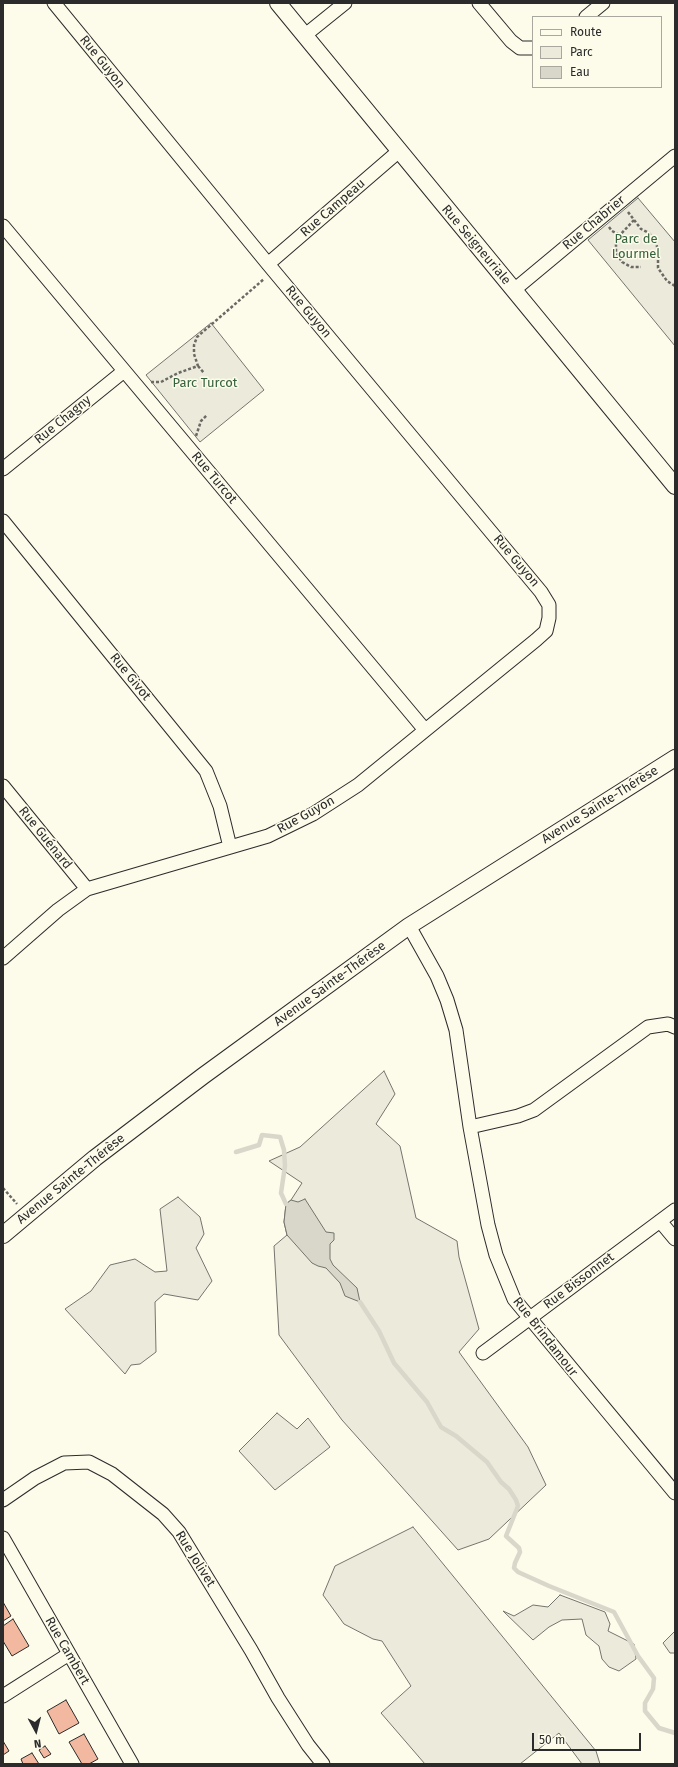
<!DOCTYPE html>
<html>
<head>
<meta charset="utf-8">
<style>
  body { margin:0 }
  #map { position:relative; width:678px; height:1767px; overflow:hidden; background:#fdfbea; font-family:"Fira Sans",sans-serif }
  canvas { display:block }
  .frame { position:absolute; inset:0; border:4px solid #2b2b2b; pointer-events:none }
  .legend { position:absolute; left:532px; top:16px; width:130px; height:72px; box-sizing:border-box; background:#fdfbea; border:1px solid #a9a89e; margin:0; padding:5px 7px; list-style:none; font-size:12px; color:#2b2b2b }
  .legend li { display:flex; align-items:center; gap:8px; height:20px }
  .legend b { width:20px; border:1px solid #a9a89e }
  .north { position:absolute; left:16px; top:1711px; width:40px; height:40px; -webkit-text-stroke:3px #fdfbea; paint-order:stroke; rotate:173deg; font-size:11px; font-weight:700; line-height:16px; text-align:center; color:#2b2b2b }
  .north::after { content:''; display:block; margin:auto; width:14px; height:18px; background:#2b2b2b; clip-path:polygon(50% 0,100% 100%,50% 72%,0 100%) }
  .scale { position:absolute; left:532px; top:1733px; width:109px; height:18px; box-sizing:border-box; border:2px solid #2b2b2b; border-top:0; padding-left:5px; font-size:12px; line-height:14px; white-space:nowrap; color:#2b2b2b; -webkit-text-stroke:3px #fdfbea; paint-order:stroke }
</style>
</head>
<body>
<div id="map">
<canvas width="678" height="1767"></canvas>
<div class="frame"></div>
<ul class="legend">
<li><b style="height:5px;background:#fdfbea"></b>Route</li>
<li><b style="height:11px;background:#ecebdb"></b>Parc</li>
<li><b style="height:11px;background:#d8d7c9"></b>Eau</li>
</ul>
<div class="north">N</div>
<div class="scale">50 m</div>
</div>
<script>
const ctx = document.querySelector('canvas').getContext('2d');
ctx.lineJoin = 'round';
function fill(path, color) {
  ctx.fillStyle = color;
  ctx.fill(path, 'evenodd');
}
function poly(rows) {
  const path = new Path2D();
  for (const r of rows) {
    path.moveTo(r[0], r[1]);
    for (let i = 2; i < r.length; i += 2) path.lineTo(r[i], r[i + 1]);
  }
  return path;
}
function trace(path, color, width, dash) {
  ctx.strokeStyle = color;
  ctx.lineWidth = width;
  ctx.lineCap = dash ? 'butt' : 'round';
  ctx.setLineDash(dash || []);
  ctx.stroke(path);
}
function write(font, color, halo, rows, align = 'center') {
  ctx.font = font + ' "Fira Sans",sans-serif';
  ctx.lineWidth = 3;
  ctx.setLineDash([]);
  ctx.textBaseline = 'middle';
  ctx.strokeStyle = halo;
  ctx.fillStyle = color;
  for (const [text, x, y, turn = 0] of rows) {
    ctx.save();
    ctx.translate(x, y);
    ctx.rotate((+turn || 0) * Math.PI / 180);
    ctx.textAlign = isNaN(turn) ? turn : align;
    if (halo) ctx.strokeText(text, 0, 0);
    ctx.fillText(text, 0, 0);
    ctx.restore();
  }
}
const green = poly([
  [638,198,675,242,675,346,588,240,638,198],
  [211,323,264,390,200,442,146,375,211,323],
  [384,1071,395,1094,376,1124,400,1146,416,1218,457,1241,459,1257,479,1329,459,1352,528,1447,546,1485,489,1539,458,1550,342,1420,279,1335,274,1246,287,1235,284,1222,286,1204,291,1200,302,1183,269,1161,300,1147,384,1071],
  [178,1197,200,1217,204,1234,196,1248,212,1281,198,1300,164,1294,155,1302,156,1352,140,1364,131,1365,125,1374,65,1309,91,1291,110,1265,135,1259,155,1272,167,1271,160,1209,178,1197],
  [277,1413,297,1429,308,1418,330,1447,275,1490,239,1451,277,1413],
  [413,1527,596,1751,600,1764,582,1764,559,1733,520,1764,425,1764,381,1713,411,1686,382,1641,373,1639,344,1624,323,1595,335,1566,413,1527],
  [560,1595,605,1612,610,1624,608,1631,634,1644,636,1659,619,1671,609,1667,602,1659,599,1646,586,1635,582,1619,562,1620,549,1627,533,1640,503,1611,514,1616,533,1605,548,1607,560,1595],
  [675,1631,675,1653,670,1653,663,1643,675,1631]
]);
fill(green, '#ecebdb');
trace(green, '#74746e', 1);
const water = poly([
  [305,1199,326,1232,334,1233,334,1240,330,1244,330,1259,333,1265,357,1288,360,1302,345,1296,340,1283,326,1268,318,1266,312,1263,287,1235,284,1222,286,1204,291,1200,298,1202,305,1199]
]);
fill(water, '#d8d7c9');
trace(water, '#74746e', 1);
trace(poly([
  [236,1152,259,1145,262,1135,280,1137,284,1150,285,1166,281,1193,286,1204],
  [360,1302,379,1331,394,1363,427,1402,441,1427,456,1436,487,1462,501,1482,509,1489,516,1500,518,1506,506,1536,519,1548,520,1552,515,1563,514,1568,518,1572,549,1586,614,1612,638,1656,654,1678,653,1689,645,1703,645,1711,659,1728,675,1733]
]), '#d8d7c9', 4.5);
const building = poly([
  [3,1602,11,1616,3,1621,3,1602],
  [13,1619,29,1646,12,1656,3,1641,3,1626,13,1619],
  [66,1700,79,1723,59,1734,47,1711,66,1700],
  [84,1734,98,1759,89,1764,82,1764,69,1742,84,1734],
  [3,1741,9,1751,3,1755,3,1741],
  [45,1746,51,1754,44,1758,39,1750,45,1746],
  [32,1753,39,1764,23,1764,21,1759,32,1753]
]);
fill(building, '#f2b8a0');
trace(building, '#2b2b2b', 1);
const minor = poly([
  [479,3,511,41,520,48,533,48],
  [586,17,603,3],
  [304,36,345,3],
  [3,226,425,730],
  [268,264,399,151],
  [514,290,675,156],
  [3,469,124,371],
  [3,521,206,771,220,806,230,847],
  [3,786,87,889],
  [409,926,437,976,447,1000,456,1030,470,1127,488,1225,496,1255,514,1299,675,1493],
  [3,958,58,910,87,889,268,836,313,814,358,785,536,640,546,631,549,618,549,605,541,592,268,264,54,3],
  [470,1127,518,1116,534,1110,648,1027,668,1024,675,1027],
  [660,1221,675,1239],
  [483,1353,675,1210],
  [3,1500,35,1478,64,1463,89,1462,112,1474,163,1514,179,1532,251,1650,278,1698,308,1745,323,1764],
  [3,1538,132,1764],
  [3,1696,69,1654]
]);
const tertiary = poly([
  [278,3,675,486],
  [3,1235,95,1158,203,1076,409,926,675,758]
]);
trace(minor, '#2b2b2b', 15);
trace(tertiary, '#2b2b2b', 18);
trace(poly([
  [628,212,641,229,649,233,656,242,658,251,658,268,667,281,675,286],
  [634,220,620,235,616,244,616,252,622,262,631,267,641,267],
  [609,227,612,231,620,235],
  [198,366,204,373],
  [151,382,161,382,178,373,198,366,194,354,194,345,197,337,264,279],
  [196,436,201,421,207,415],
  [3,1188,17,1204]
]), '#6a6964', 2.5, [3, 2]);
trace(minor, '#fdfbea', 13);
trace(tertiary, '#fdfbea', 16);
write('13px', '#2b2b2b', '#fdfbea', [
  ["Rue Guyon",102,62,51],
  ["Rue Campeau",333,208,-41],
  ["Rue Chabrier",594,223,-40],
  ["Rue Seigneuriale",476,245,50],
  ["Rue Guyon",308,312,50],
  ["Rue Chagny",63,420,-39],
  ["Rue Turcot",214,478,50],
  ["Rue Guyon",516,561,50],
  ["Rue Givot",130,677,51],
  ["Avenue Sainte-Thérèse",600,805,-32],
  ["Rue Guyon",306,815,-29],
  ["Rue Guénard",45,838,51],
  ["Avenue Sainte-Thérèse",330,984,-36],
  ["Avenue Sainte-Thérèse",71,1179,-39],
  ["Rue Bissonnet",579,1281,-37],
  ["Rue Brindamour",545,1337,52],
  ["Rue Jolivet",195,1559,58],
  ["Rue Cambert",67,1651,60]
]);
write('13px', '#34623c', '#fdfbea', [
  ["Parc de",636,239],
  ["Lourmel",636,254],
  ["Parc Turcot",205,383]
]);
</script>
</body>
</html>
